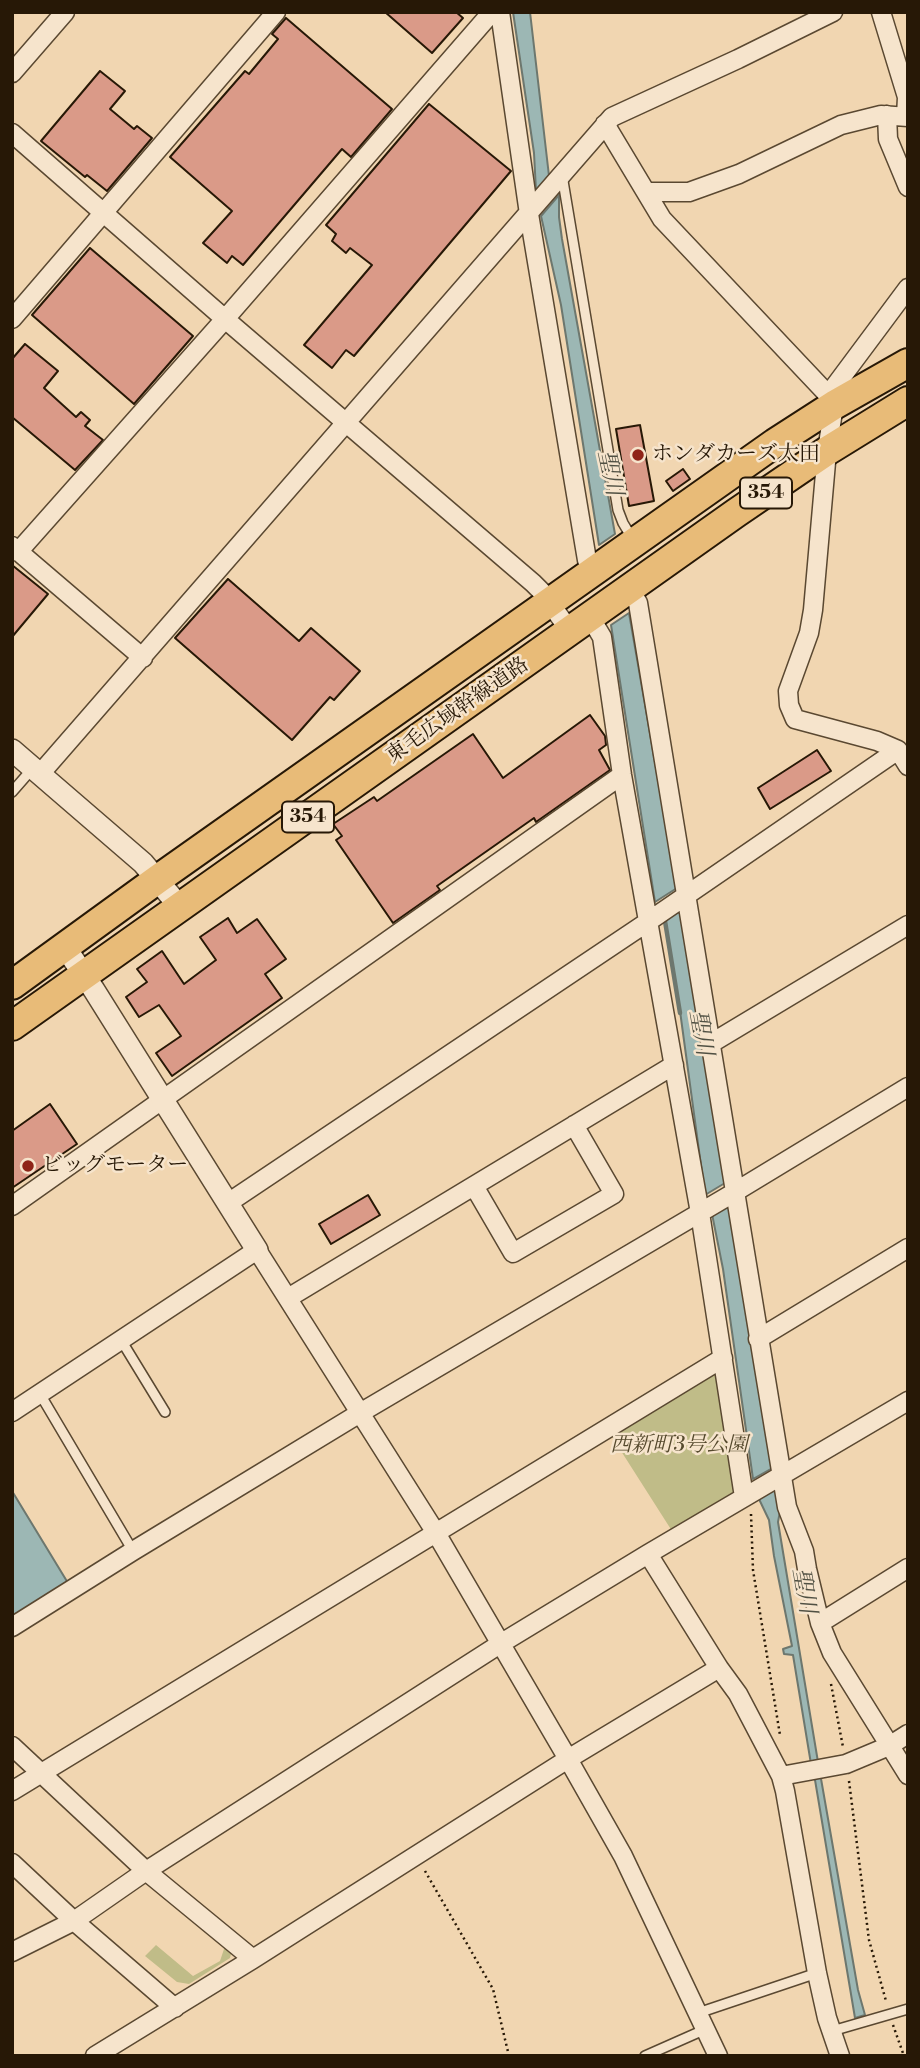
<!DOCTYPE html>
<html>
<head>
<meta charset="utf-8">
<style>
  body { margin:0 }
  #map { position:relative; width:920px; height:2068px; overflow:hidden; background:#f1d6b1; font-family:"Libre Bodoni",serif }
  canvas { display:block }
  .frame { position:absolute; inset:0; border:14px solid #271806; pointer-events:none }
</style>
</head>
<body>
<div id="map">
<canvas width="920" height="2068"></canvas>
<div class="frame"></div>
</div>
<script>
const ctx = document.querySelector('canvas').getContext('2d');
ctx.lineJoin = 'round';
function fill(path, color) {
  ctx.fillStyle = color;
  ctx.fill(path, 'evenodd');
}
function poly(rows) {
  const path = new Path2D();
  for (const r of rows) {
    path.moveTo(r[0], r[1]);
    for (let i = 2; i < r.length; i += 2) path.lineTo(r[i], r[i + 1]);
  }
  return path;
}
function trace(path, color, width, dash) {
  ctx.strokeStyle = color;
  ctx.lineWidth = width;
  ctx.lineCap = dash ? 'butt' : 'round';
  ctx.setLineDash(dash || []);
  ctx.stroke(path);
}
function write(font, color, halo, rows, align = 'center') {
  ctx.font = font + ' "Libre Bodoni","Noto Serif JP",serif';
  ctx.lineWidth = 5;
  ctx.setLineDash([]);
  ctx.textBaseline = 'middle';
  ctx.strokeStyle = halo;
  ctx.fillStyle = color;
  for (const [text, x, y, turn = 0] of rows) {
    ctx.save();
    ctx.translate(x, y);
    ctx.rotate((+turn || 0) * Math.PI / 180);
    ctx.textAlign = isNaN(turn) ? turn : align;
    if (halo) ctx.strokeText(text, 0, 0);
    ctx.fillText(text, 0, 0);
    ctx.restore();
  }
}
fill(poly([
  [718,1361,738,1491,672,1531,607,1429],
  [226,1943,233,1946,230,1958,189,1984,177,1982,145,1956,156,1945,193,1976,220,1961]
]), '#c0bc88');
const water = poly([
  [513,12,530,12,549,176,536,191,534,153,513,12],
  [559,195,559,217,562,239,615,534,599,545,561,305,541,216,559,195],
  [629,613,677,888,655,902,611,625,629,613],
  [681,908,688,959,725,1183,705,1195,680,1011,665,919,681,908],
  [731,1202,776,1466,753,1479,723,1269,712,1214,731,1202],
  [780,1484,781,1506,778,1522,818,1762,811,1764,793,1655,784,1654,783,1649,792,1646,774,1556,769,1520,758,1497,780,1484],
  [12,1491,68,1583,12,1618,12,1491],
  [820,1773,858,1990,865,2015,855,2018,814,1774,820,1773]
]);
fill(water, '#9cb7b4');
trace(water, '#6d776e', 2);
trace(poly([
  [664,915,680,1013]
]), '#6d776e', 4.5);
const building = poly([
  [385,12,456,12,463,18,432,53,385,12],
  [286,18,392,109,351,157,342,149,243,265,232,256,227,263,203,243,232,211,170,157,245,71,249,74,278,39,272,34,286,18],
  [100,71,125,91,110,109,134,129,137,126,152,138,107,191,87,175,85,177,41,141,100,71],
  [429,104,511,171,354,356,346,350,332,368,304,345,372,265,350,248,346,253,332,241,336,234,326,225,429,104],
  [90,248,193,336,134,404,32,315,90,248],
  [25,344,58,371,44,388,76,417,81,412,90,420,85,426,103,440,75,470,12,417,12,359,25,344],
  [640,425,654,501,629,506,616,429,640,425],
  [683,469,690,479,673,491,666,481,683,469],
  [12,565,48,594,12,637,12,565],
  [228,579,299,641,311,628,360,671,334,700,330,697,292,740,175,638,228,579],
  [590,715,605,736,606,745,599,750,610,770,536,822,534,818,437,886,440,890,393,923,336,840,342,836,333,824,374,797,377,801,473,734,503,778,590,715],
  [817,750,831,771,770,809,758,788,817,750],
  [228,918,237,933,257,919,286,959,265,974,282,998,172,1076,156,1053,181,1036,159,1005,139,1017,126,997,147,982,137,969,162,951,184,984,216,960,200,937,228,918],
  [50,1104,77,1144,12,1188,12,1131,50,1104],
  [368,1195,380,1215,331,1244,319,1224,368,1195]
]);
fill(building, '#da9a88');
trace(building, '#271806', 2);
const service = poly([
  [562,175,618,510,623,523,632,538],
  [12,792,33,768],
  [121,1340,165,1412],
  [40,1394,133,1551],
  [698,2013,817,1973],
  [832,2031,908,2009],
  [645,2056,706,2029]
]);
const minor = poly([
  [500,12,529,214,587,560,592,572],
  [881,12,907,97,906,117],
  [12,73,65,12],
  [887,115,888,139,908,187],
  [605,124,662,219,832,399,834,405,827,451,813,610,809,633,788,691,789,705,795,719,877,741,898,750,908,766],
  [12,133,225,319,533,583,542,592,570,631],
  [646,192,689,192,739,174,841,125,881,115,908,117],
  [12,319,276,12],
  [829,394,908,288],
  [12,546,143,658],
  [18,552,225,319,492,12],
  [630,589,638,603,787,1507,804,1551,807,1569,820,1623,832,1653,908,1775],
  [590,617,602,637,622,775,700,1213,744,1497],
  [40,774,612,117,738,59,833,12],
  [710,1044,908,925],
  [474,1186,513,1253,614,1194,574,1125],
  [228,1203,649,921,898,750],
  [12,1206,622,775],
  [288,1298,674,1065],
  [758,1339,908,1248],
  [12,1412,257,1250,436,1533,568,1759,623,1856,718,2056],
  [648,1554,719,1668,738,1694,781,1776,785,1791,817,1973,827,2018,840,2056],
  [820,1623,908,1568],
  [12,1627,133,1551,360,1413,730,1195,908,1087],
  [12,1746,146,1871,253,1959],
  [781,1776,846,1764,889,1746,908,1734],
  [12,1791,723,1358],
  [12,1863,74,1921,175,2008],
  [12,1952,74,1921,146,1871,500,1644,648,1554,908,1401],
  [95,2056,253,1959,568,1759,719,1668]
]);
const tertiary = poly([
  [12,750,143,863,180,907],
  [65,947,94,990,257,1250]
]);
const trunk = poly([
  [12,985,158,879,775,443,834,405,908,363],
  [12,1026,736,513,827,451,908,401]
]);
trace(service, '#5a4831', 12);
trace(minor, '#5a4831', 21);
trace(tertiary, '#5a4831', 24);
trace(trunk, '#271806', 32);
trace(poly([
  [751,1514,753,1570,780,1735],
  [831,1684,843,1747],
  [849,1781,869,1940,886,2001],
  [425,1871,493,1989,509,2056],
  [893,2025,904,2056]
]), '#271806', 2.5, [2, 3.5]);
trace(service, '#f6e4cc', 9);
trace(minor, '#f6e4cc', 18);
trace(tertiary, '#f6e4cc', 21);
trace(trunk, '#e8bb78', 28);
for (const [x, y, r, color] of [
  [638,455,7,"#8f2418"],
  [28,1166,7,"#8f2418"]
]) {
  const dot = new Path2D();
  dot.arc(x, y, r, 0, 2 * Math.PI);
  ctx.fillStyle = color;
  ctx.fill(dot);
  trace(dot, '#f6e4cc', 2.5);
}
for (const [x, y, w] of [
  [766,493,52],
  [308,817,52]
]) {
  const box = new Path2D();
  box.roundRect(x - w / 2, y - 15.5, w, 31, 5);
  ctx.fillStyle = '#f6e4cc';
  ctx.fill(box);
  trace(box, '#271806', 2);
}
write('bold 19px', '#271806', null, [
  ["354",766,493],
  ["354",308,817]
]);
write('21px', '#271806', '#f6e4cc', [
  ["ホンダカーズ太田",652,455],
  ["ビッグモーター",42,1166]
], 'left');
write('21px', '#271806', '#f6e4cc', [
  ["東毛広域幹線道路",458,711,-35]
]);
write('italic 21px', '#55492d', '#f6e4cc', [
  ["西新町3号公園",679,1446]
]);
write('italic 23px', '#505043', '#f6e4cc', [
  ["聖川",609,473,78],
  ["聖川",700,1033,80],
  ["聖川",803,1591,80]
]);
</script>
</body>
</html>
